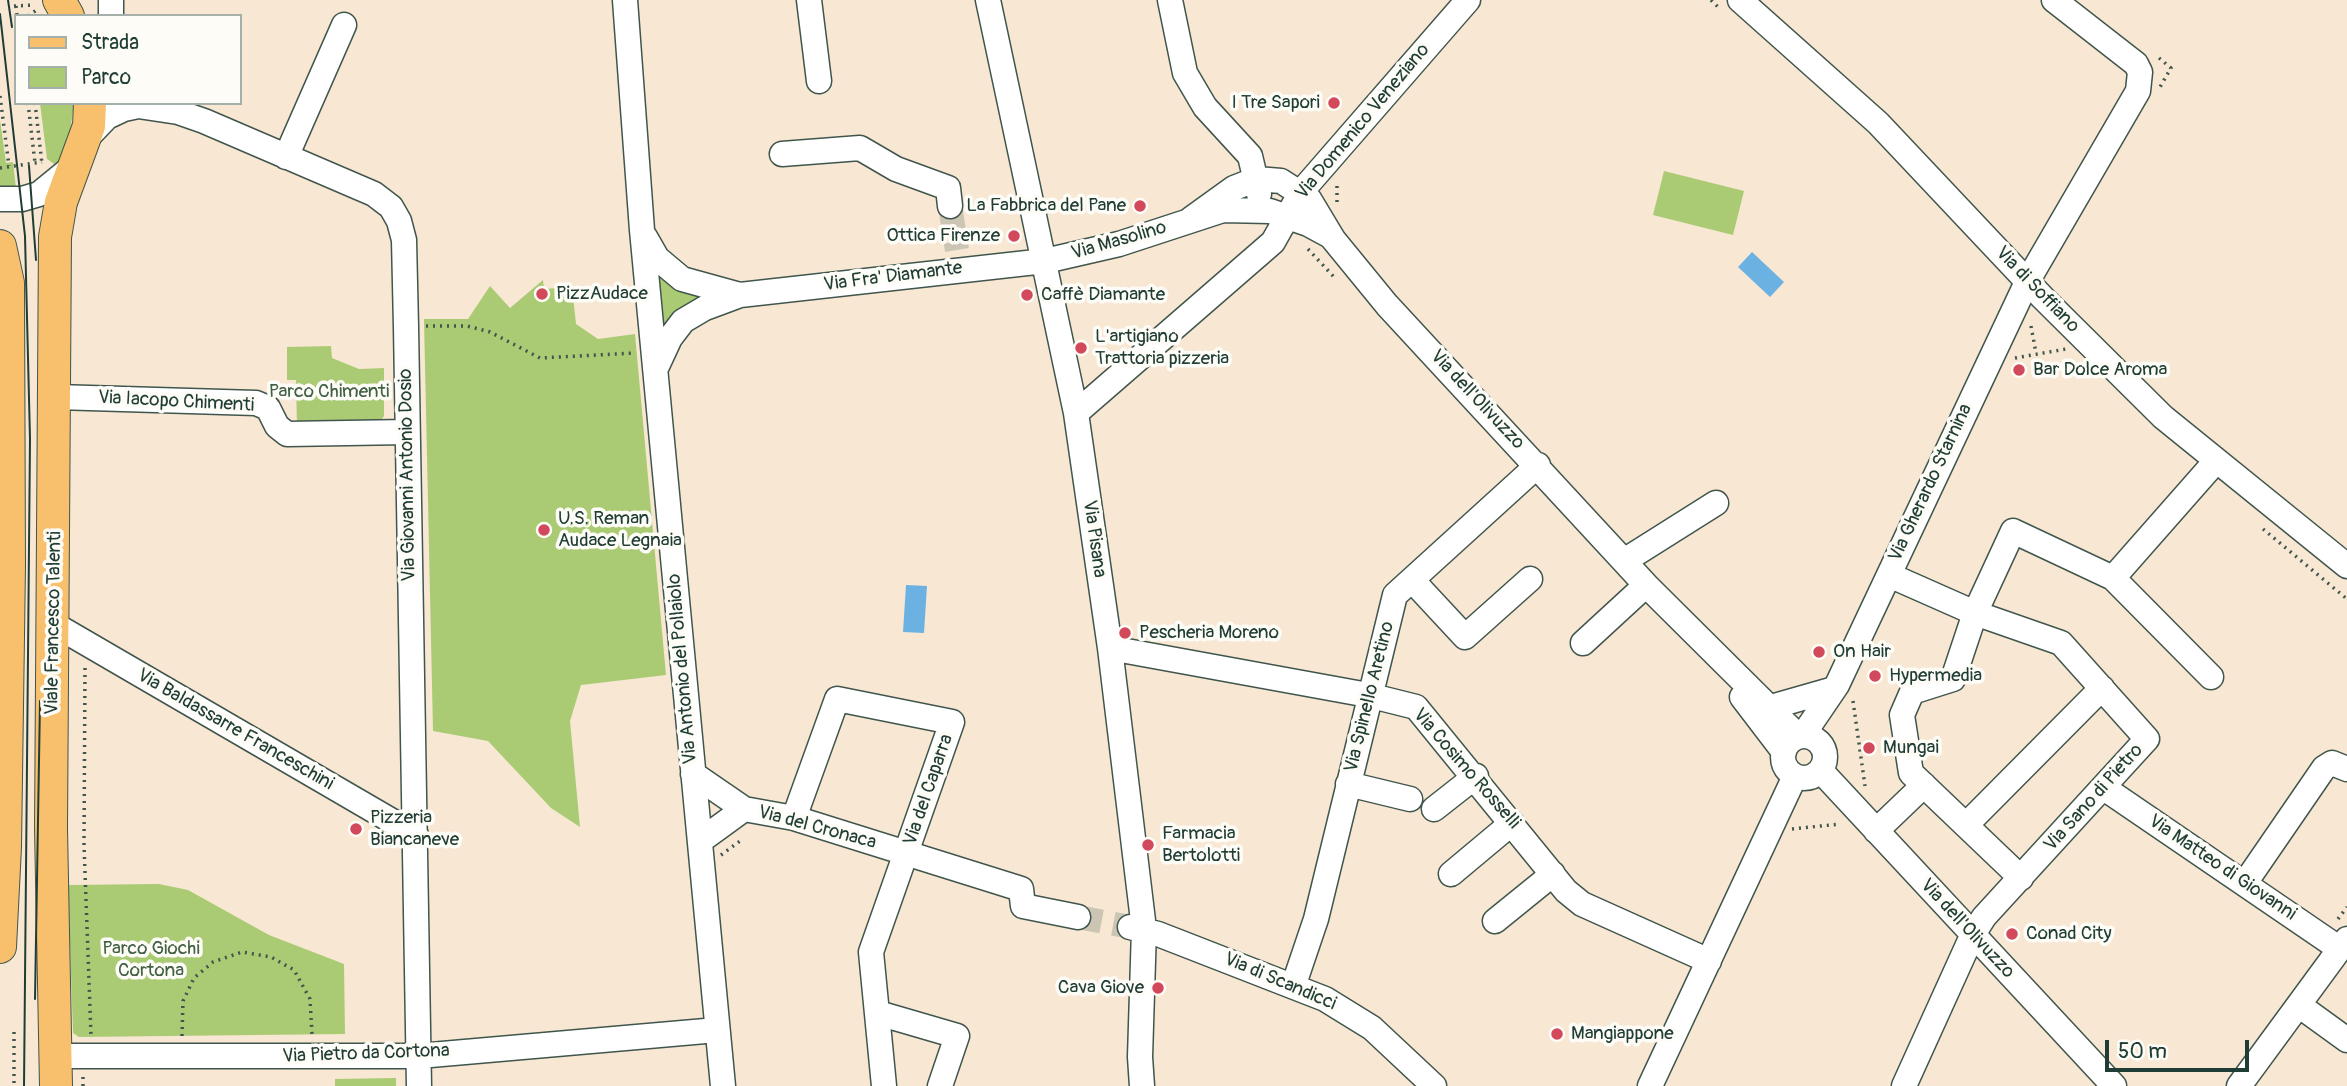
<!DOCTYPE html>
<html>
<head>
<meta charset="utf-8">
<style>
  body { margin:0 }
  #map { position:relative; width:2347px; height:1086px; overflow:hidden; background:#f8e7d3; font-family:Pangolin,sans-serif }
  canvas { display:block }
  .legend { position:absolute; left:14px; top:14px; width:228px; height:91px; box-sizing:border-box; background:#fdfcf7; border:2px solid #a4b0a9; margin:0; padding:9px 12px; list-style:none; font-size:21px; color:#1f3d34 }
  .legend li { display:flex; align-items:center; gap:14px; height:35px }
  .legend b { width:35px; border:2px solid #a4b0a9 }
  .scale { position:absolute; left:2105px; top:1040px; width:144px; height:32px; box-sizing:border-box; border:4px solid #1f3d34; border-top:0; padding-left:9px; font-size:21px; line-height:24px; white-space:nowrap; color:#1f3d34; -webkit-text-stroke:5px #fdfcf7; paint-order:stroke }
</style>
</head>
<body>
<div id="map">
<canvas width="2347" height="1086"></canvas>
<ul class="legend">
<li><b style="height:9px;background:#f8bf6c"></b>Strada</li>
<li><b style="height:19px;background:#aacb74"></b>Parco</li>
</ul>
<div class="scale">50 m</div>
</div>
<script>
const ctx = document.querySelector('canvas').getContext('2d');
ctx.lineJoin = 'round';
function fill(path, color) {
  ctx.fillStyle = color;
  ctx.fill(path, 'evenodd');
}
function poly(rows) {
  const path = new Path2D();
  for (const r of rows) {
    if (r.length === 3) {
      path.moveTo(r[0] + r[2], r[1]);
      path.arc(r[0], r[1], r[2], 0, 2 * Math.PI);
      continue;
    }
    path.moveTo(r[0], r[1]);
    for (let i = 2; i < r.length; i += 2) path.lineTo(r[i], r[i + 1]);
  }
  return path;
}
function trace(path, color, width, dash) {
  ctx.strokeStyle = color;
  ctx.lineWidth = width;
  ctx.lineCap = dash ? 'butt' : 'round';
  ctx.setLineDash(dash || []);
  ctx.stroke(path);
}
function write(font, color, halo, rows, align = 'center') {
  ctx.font = font + ' Pangolin,sans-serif';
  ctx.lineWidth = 7;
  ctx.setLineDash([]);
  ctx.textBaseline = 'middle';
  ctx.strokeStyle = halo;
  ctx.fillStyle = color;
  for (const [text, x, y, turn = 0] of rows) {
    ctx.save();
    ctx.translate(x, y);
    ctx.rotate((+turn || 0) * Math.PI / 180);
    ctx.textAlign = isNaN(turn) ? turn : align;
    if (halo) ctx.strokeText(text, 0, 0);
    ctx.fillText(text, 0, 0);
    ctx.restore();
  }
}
fill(poly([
  [40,103,74,103,69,140,57,166,47,159],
  [0,120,6,163,13,162,17,197,0,194],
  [1664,171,1744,191,1733,235,1653,215],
  [657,270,715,297,663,327],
  [543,280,544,289,572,287,576,324,598,339,635,334,666,675,581,685,570,721,580,827,551,808,488,741,433,731,424,319,468,319,490,286,510,308],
  [331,346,332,358,359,369,384,368,384,416,379,423,297,427,296,380,287,380,287,347],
  [159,884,188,890,269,935,344,964,345,1034,79,1037,73,1033,68,885],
  [396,1078,396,1086,335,1086,335,1079]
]), '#aacb74');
fill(poly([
  [1752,252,1784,282,1770,297,1738,267],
  [906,585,927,586,924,633,903,632]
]), '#6bb2e2');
trace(poly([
  [950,206,957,250],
  [1078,917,1130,927]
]), '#cdc5b3', 24, [24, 12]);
const minor = poly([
  [625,0,642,230,723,1086],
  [809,0,819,81],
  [988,0,1076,413,1110,648,1144,929,1140,1057,1142,1086],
  [1170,0,1185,73,1205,107,1250,156,1259,194],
  [1740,0,1878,123,2043,298,2163,417,2347,566],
  [111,16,111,0],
  [84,141,107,117,124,109,138,106,178,112,204,121,374,194,391,207,399,221,404,240,406,327,419,1086],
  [782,154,860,148,896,169,948,188,950,206],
  [286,157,344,25],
  [0,199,22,199,39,194,72,167],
  [1191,219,1234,188,1257,179,1281,181,1309,199,1333,239,1387,305,1646,585,1798,736],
  [645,237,657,258,682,279,740,295],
  [657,366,670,338,683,321,705,308,740,295,1045,261,1119,244,1223,210,1270,211,1308,224,1332,237],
  [56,397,256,403,268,408,277,426,287,434,407,432],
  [1076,413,1273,242,1301,192,1468,0],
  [1624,561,1716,503],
  [1889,575,1975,613,2061,643,2147,739,1984,917,1972,936,1904,1086],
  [2113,578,2216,461],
  [1412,580,1465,637,1530,579],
  [55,625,416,835],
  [1583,643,1646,585],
  [1110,648,1368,695,1416,707,1566,891,1582,904,1709,961],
  [1742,697,1784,752],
  [1771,707,1834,689],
  [1803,735,1837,685,2027,282,2138,91,2140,72,2136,64,2054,0],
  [1804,757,21],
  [1821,771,2114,1086],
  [693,774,744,809,794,818,1021,889,1023,906,1078,917],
  [1348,784,1410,799],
  [2104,788,2340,949],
  [1434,809,1476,776],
  [794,818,837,699,952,722,871,952,884,1086],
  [1967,824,2102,688],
  [1876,831,1924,785],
  [700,841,744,809],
  [1451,874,1512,823],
  [2021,878,1911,773,1902,715,1912,692,1953,679,1975,613,2013,531,2113,578,2211,677],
  [2245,883,2324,768,2332,763,2347,769],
  [1495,921,1553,874],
  [1130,927,1158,934,1325,999,1372,1028,1434,1086],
  [1294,984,1316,919,1395,595,1538,465],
  [2300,1006,2347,1040],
  [878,1013,957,1036,940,1086],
  [56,1056,419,1056,717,1030],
  [1650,1086,1795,776],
  [2239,1086,2347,939]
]);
const major = poly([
  [59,0,68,16],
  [0,246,8,283,9,566,5,847,0,947],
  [56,1086,51,828,55,237,61,202,89,126,90,103]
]);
trace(minor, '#40564c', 27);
trace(major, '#40564c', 34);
trace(poly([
  [1711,0,1719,8],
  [14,6,35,5],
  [16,6,17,16],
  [28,16,38,9],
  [2159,58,2171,68,2160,87],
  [0,96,9,166],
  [28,103,35,163],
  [35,103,42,164],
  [0,168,42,162],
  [1337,202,1337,185],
  [1308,249,1334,277],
  [426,326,467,326,490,332,540,358,634,353],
  [2031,326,2036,353],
  [2015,358,2066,349],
  [2263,529,2347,599],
  [85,668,84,845,91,1035],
  [1853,701,1865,786],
  [1792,829,1840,824],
  [721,855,740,841],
  [2338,919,2347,907],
  [14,1032,14,1086],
  [182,1036,183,1001,194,978,213,962,242,952,271,957,294,970,310,999,312,1034],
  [83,1086,83,1075]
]), '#40564c', 3.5, [2, 5]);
trace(minor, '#fff', 24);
trace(major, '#f8bf6c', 32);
trace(poly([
  [8,0,12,27],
  [0,14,25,236,30,439,24,1086],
  [29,166,36,260],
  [35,999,40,701]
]), '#1f3d34', 2);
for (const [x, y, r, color] of [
  [1334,103,7,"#d1495b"],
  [1140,206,7,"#d1495b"],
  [1014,236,7,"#d1495b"],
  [542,294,7,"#d1495b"],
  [1027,295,7,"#d1495b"],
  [1081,348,7,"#d1495b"],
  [2019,370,7,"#d1495b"],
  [544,530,7,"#d1495b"],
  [1125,633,7,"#d1495b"],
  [1819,652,7,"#d1495b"],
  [1875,676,7,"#d1495b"],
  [1869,748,7,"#d1495b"],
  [356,829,7,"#d1495b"],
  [1148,845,7,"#d1495b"],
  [2012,934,7,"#d1495b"],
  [1158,988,7,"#d1495b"],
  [1557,1034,7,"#d1495b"]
]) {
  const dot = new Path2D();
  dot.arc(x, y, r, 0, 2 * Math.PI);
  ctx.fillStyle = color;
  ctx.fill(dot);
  trace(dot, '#fdfcf7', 2.5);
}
write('19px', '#1f3d34', '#fdfcf7', [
  ["I Tre Sapori",1320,103,"right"],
  ["La Fabbrica del Pane",1126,206,"right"],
  ["Ottica Firenze",1000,236,"right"],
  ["PizzAudace",556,294],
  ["Caffè Diamante",1041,295],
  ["L'artigiano",1095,337],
  ["Trattoria pizzeria",1095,359],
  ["Bar Dolce Aroma",2033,370],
  ["U.S. Reman",558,519],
  ["Audace Legnaia",558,541],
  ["Pescheria Moreno",1139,633],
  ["On Hair",1833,652],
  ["Hypermedia",1889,676],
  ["Mungai",1883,748],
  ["Pizzeria",370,818],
  ["Biancaneve",370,840],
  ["Farmacia",1162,834],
  ["Bertolotti",1162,856],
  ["Conad City",2026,934],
  ["Cava Giove",1144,988,"right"],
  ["Mangiappone",1571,1034]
], 'left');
write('19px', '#1f3d34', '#fdfcf7', [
  ["Via Domenico Veneziano",1363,122,-50],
  ["Via Masolino",1119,241,-16],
  ["Via Fra' Diamante",893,277,-7],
  ["Via di Soffiano",2037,290,46],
  ["Via dell'Olivuzzo",1477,400,47],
  ["Via Iacopo Chimenti",176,402,3],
  ["Via Giovanni Antonio Dosio",408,475,-91],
  ["Via Gherardo Starnina",1931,483,-65],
  ["Via Pisana",1094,539,82],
  ["Viale Francesco Talenti",54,623,-89],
  ["Via Antonio del Pollaiolo",683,669,-95],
  ["Via Spinello Aretino",1370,697,-76],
  ["Via Baldassarre Franceschini",235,730,30],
  ["Via Cosimo Rosselli",1466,769,49],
  ["Via del Caparra",929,790,-71],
  ["Via Sano di Pietro",2094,798,-48],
  ["Via del Cronaca",817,828,15],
  ["Via Matteo di Giovanni",2222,868,34],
  ["Via dell'Olivuzzo",1967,929,47],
  ["Via di Scandicci",1280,982,23],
  ["Via Pietro da Cortona",366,1054,-2]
]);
write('19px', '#426044', '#fdfcf7', [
  ["Parco Chimenti",329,392],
  ["Parco Giochi",151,949],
  ["Cortona",151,971]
]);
</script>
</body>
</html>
